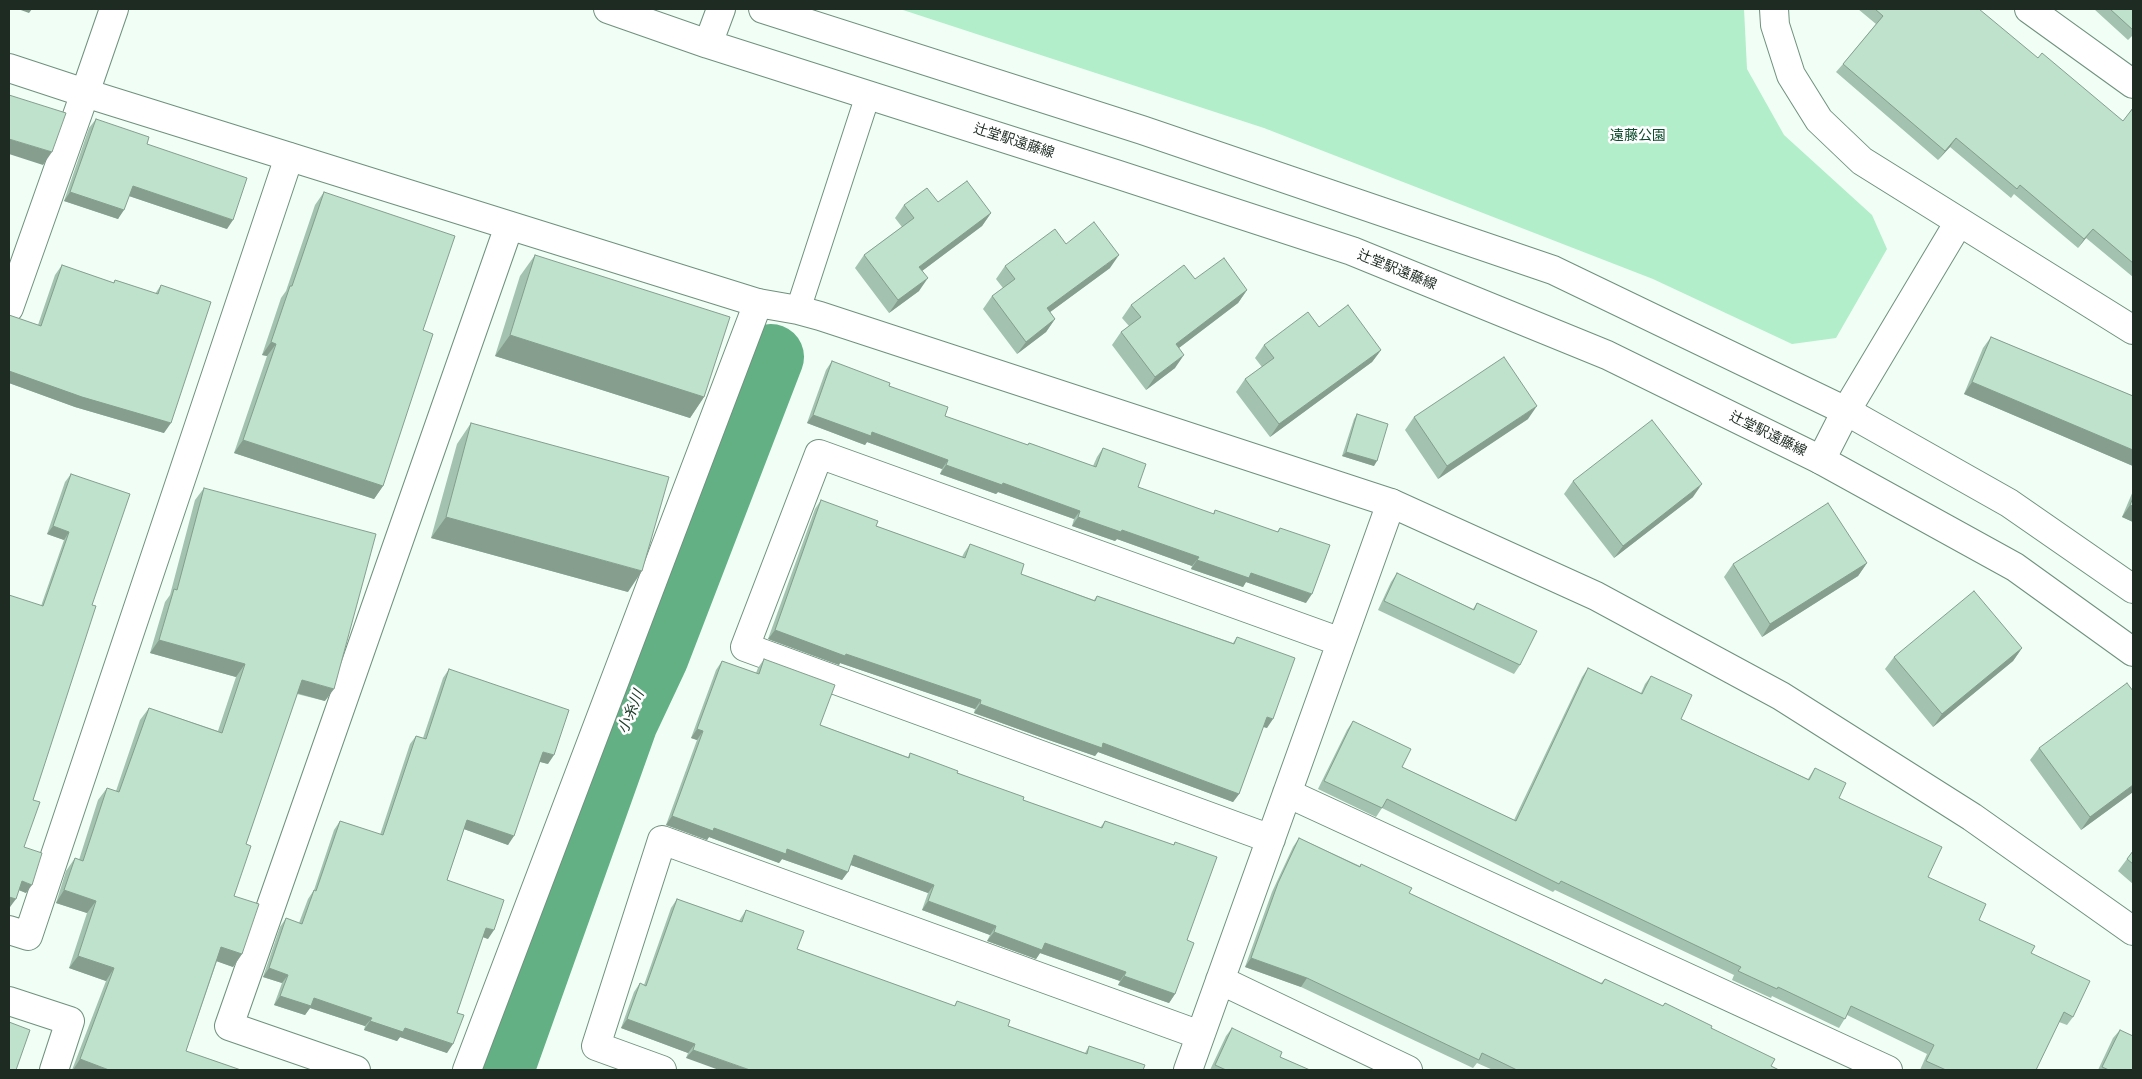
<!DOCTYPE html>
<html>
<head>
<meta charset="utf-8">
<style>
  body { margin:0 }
  #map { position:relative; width:2142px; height:1079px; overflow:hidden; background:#f0fef5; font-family:Cabin,sans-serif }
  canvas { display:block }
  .frame { position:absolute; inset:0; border:10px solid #1d2b22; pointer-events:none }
</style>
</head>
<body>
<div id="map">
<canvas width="2142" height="1079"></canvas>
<div class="frame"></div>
</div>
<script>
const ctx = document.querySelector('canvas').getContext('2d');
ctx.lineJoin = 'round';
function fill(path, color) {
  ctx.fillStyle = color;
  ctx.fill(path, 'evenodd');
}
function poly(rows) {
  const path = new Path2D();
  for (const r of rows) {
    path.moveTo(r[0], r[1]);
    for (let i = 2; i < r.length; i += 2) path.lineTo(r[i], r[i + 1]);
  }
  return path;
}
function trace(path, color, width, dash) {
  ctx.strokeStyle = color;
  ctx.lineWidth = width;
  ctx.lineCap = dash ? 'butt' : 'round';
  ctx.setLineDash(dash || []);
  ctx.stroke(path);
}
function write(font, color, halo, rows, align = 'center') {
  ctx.font = font + ' Cabin,"Noto Sans JP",sans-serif';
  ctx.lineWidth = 5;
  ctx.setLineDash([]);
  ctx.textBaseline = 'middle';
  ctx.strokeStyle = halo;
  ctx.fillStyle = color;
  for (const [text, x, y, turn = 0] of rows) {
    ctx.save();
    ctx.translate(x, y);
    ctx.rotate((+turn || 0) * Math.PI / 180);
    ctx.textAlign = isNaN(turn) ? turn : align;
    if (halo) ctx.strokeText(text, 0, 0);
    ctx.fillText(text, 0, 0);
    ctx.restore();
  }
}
fill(poly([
  [900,9,1744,9,1747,69,1784,135,1872,215,1887,249,1836,338,1792,344,1653,279,1264,128]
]), '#b1eec9');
trace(poly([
  [501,1070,625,722,656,656,771,357]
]), '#63b085', 66);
const pedestrian = poly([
  [798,310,868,95]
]);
const minor = poly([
  [2029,9,2133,84],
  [9,308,85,93],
  [1821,460,1846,411,1959,222],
  [1287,793,1888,1070],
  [1271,839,745,647,819,454,1341,642],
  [9,930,28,936,289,157],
  [1220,980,1408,1070],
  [9,1001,70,1021,54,1070],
  [356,1070,229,1026,509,226],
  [467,1070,758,303],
  [662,1070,596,1046,662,840,1200,1035],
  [1188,1070,1391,503]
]);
const tertiary = poly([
  [608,9,708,44,1116,174,1352,251,1607,355,1821,460,2015,567,2133,652],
  [763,9,1142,130,1553,270,1846,411,2009,503,2133,589],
  [1774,9,1775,25,1791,75,1819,120,1862,161,2133,330],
  [708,44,721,9],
  [9,68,85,93,758,303,798,310,820,316,1391,503,1596,596,1781,696,1972,817,2133,931],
  [85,93,114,9]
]);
trace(pedestrian, '#6f917d', 26);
trace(minor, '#6f917d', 30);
trace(tertiary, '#6f917d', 30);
trace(pedestrian, '#fff', 24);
trace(minor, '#fff', 28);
trace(tertiary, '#fff', 28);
fill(poly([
  [1858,9,1969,9,2123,121,2133,108,2133,277,2086,238,2078,248,2014,194,2011,198,1950,147,1938,160,1836,72,1843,64,1876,24],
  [2094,9,2133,9,2133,35,2128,40],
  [96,119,147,144,227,229,129,196,118,219,64,201,89,128],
  [324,192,423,330,383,486,374,499,234,453,267,356,262,355,281,298,286,291,315,205],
  [938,202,991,213,982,226,922,271,919,291,889,313,855,268,864,255,902,227,895,218,904,205],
  [1066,244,1110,268,1050,312,1055,319,1046,332,1017,354,983,309,992,296,1003,288,996,279,1005,266],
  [535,255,704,397,690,418,495,356,520,276],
  [62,265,113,283,115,280,155,294,161,285,164,433,75,407,9,383,9,315,38,325,55,275],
  [1195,279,1247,290,1238,303,1179,348,1175,368,1146,390,1112,345,1121,332,1129,326,1122,318,1131,305],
  [1319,327,1381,350,1372,362,1270,437,1236,392,1245,379,1262,367,1255,358,1264,345],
  [1991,337,2133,396,2133,466,1964,394,1983,348],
  [832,361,889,386,945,416,1028,445,1029,443,1093,466,1097,457,1103,448,1138,487,1213,514,1215,510,1277,532,1280,528,1306,603,1246,582,1243,587,1191,569,1192,566,1117,539,1115,541,1072,526,1074,519,998,492,996,494,940,474,942,469,867,442,865,445,807,423,826,370],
  [1357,414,1374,466,1342,456,1354,419],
  [1414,417,1528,419,1438,479,1405,430],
  [471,423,628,592,431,538,457,444],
  [71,474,92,605,33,800,24,847,26,893,19,890,10,907,41,606,64,540,47,534,65,482],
  [1573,481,1693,497,1614,558,1564,494],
  [204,488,325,701,297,694,246,844,234,896,242,954,233,967,217,961,186,1051,241,1070,72,1070,106,981,69,968,87,913,56,903,66,871,75,858,79,860,98,800,107,788,116,791,140,720,149,708,218,731,236,677,150,653,165,602,170,595,195,500],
  [2133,491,2133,522,2122,517],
  [821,500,876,526,962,557,964,553,970,544,1021,574,1094,600,1097,596,1233,643,1237,637,1267,728,1263,727,1239,794,1233,802,1098,752,1095,756,1043,738,974,713,975,709,840,663,839,665,768,639,815,509],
  [1867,563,1858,576,1762,637,1724,577,1733,564],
  [1397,573,1473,609,1477,603,1520,665,1514,674,1378,610,1391,582],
  [2022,648,2013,661,1933,727,1885,669,1894,657],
  [764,659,820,725,908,757,910,753,1023,800,1100,828,1105,821,1173,845,1175,842,1187,940,1175,994,1169,1003,1118,985,1120,981,1040,953,1036,959,987,941,990,935,922,910,928,893,851,865,842,880,782,859,779,863,709,837,707,840,666,825,697,740,691,738,716,670,722,661,756,673,758,668],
  [1588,668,1641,693,1645,684,1651,676,1681,719,1808,779,1815,768,1839,798,1928,877,1979,920,2031,953,2073,1017,2067,1025,2059,1022,2036,1070,1920,1070,1927,1054,1847,1015,1839,1028,1772,996,1771,998,1732,980,1734,975,1555,890,1553,892,1382,808,1376,817,1318,789,1347,730,1353,721,1402,767,1514,820,1582,677],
  [449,669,548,764,540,762,508,845,464,829,447,880,488,939,483,937,457,1013,447,1053,400,1037,397,1041,364,1030,365,1026,310,1008,305,1015,274,1005,282,983,263,977,280,927,286,918,299,923,308,899,314,890,334,830,340,821,380,835,410,744,416,736,423,738,443,678],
  [2039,748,2133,792,2081,830,2030,760],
  [1299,838,1360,866,1361,864,1409,893,1601,983,1605,979,1663,1006,1665,1003,1711,1028,1771,1066,1779,1070,1493,1070,1477,1063,1473,1068,1301,987,1245,967,1272,892,1293,847],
  [2133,851,2133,884,2118,871],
  [677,899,739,921,746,910,797,949,954,1006,957,1001,1008,1026,1085,1053,1089,1046,1145,1065,686,1058,688,1053,621,1028,634,992,640,983,644,985,671,908],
  [1232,1028,1280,1057,1310,1070,1210,1070,1226,1036],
  [2120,1030,2133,1070,2098,1070,2113,1038]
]), '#a3c2af');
fill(poly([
  [18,9,32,9,29,13],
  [1956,138,1950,147,1938,160,1945,151],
  [9,139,52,152,43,165,9,154],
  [133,186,233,220,227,229,126,195],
  [70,192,124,210,118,219,64,201],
  [991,213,982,226,910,280,919,267],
  [2093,229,2086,238,2078,248,2084,239],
  [1119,255,1110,268,1038,321,1047,308],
  [928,278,919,291,889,313,898,300],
  [1247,290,1238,303,1167,357,1176,344],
  [1055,319,1046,332,1017,354,1026,342],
  [510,335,704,397,690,418,495,356],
  [271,342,276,344,267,356,262,355],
  [1381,350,1372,362,1270,437,1279,424],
  [1184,355,1175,368,1146,390,1155,377],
  [9,371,171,423,164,433,75,407,9,383],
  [1972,382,2133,450,2133,466,1964,394],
  [1537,406,1528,419,1438,479,1447,466],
  [813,415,872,432,948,460,942,469,867,442,865,445,807,423],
  [243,440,383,486,374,499,234,453],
  [1346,452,1377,461,1374,466,1342,456],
  [946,465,1003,483,1080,511,1074,519,998,492,996,494,940,474],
  [1702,484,1693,497,1614,558,1623,546],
  [2130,505,2133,506,2133,522,2122,517],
  [446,517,642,571,628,592,431,538],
  [1078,517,1122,530,1199,557,1192,566,1117,539,1115,541,1072,526],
  [53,526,69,532,64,540,47,534],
  [1197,560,1251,573,1312,594,1306,603,1246,582,1243,587,1191,569],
  [1867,563,1858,576,1762,637,1770,624],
  [775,630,846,654,981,700,975,709,840,663,839,665,768,639],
  [159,640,245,664,236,677,150,653],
  [2022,648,2013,661,1933,727,1942,714],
  [302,680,334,689,325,701,293,692],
  [980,704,1103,743,1239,794,1233,802,1098,752,1095,756,1043,738,974,713],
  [1267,717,1273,719,1267,728,1261,726],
  [697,729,703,731,697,740,691,738],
  [543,752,554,755,548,764,537,761],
  [2133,785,2133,792,2081,830,2090,817],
  [672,816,787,849,848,872,842,880,782,859,779,863,709,837,707,840,666,825],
  [467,820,514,836,508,845,461,828],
  [854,855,934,885,928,893,848,864],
  [22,881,32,885,26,893,16,889],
  [64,890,96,901,87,913,56,903],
  [9,897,16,899,10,907,9,907],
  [928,901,996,926,990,935,922,910],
  [486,928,494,930,488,939,480,936],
  [994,932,1045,943,1126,972,1120,981,1040,953,1036,959,987,941],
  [221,947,242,954,233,967,213,960],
  [78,956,114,968,106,981,69,968],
  [1251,958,1307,978,1301,987,1245,967],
  [269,968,288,975,282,983,263,977],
  [1124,976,1175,994,1169,1003,1118,985],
  [280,996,314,998,372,1018,365,1026,310,1008,305,1015,274,1005],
  [627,1019,695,1044,688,1053,621,1028],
  [370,1021,405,1028,453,1044,447,1053,400,1037,397,1041,364,1030],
  [693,1050,750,1070,719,1070,686,1058],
  [80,1059,109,1070,73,1070]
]), '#859e8e');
const building = poly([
  [1875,9,1969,9,1970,10,1970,9,1979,9,2038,58,2042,53,2123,121,2133,108,2133,263,2093,229,2084,239,2020,185,2017,189,1956,138,1945,151,1843,64,1883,16,1875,9],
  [2110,9,2133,9,2133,30,2110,9],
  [9,95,66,113,52,152,9,139,9,95],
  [96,119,149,137,147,144,247,178,233,220,133,186,124,210,70,192,96,119],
  [967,181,991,213,919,267,928,278,898,300,864,255,914,218,904,205,927,188,938,202,967,181],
  [324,192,455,236,423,330,433,334,383,486,243,440,276,344,271,342,290,286,292,286,324,192],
  [1094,222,1119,255,1047,308,1055,319,1026,342,992,296,1015,279,1005,266,1055,229,1066,244,1094,222],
  [535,255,730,317,704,397,510,335,535,255],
  [1224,258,1247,290,1176,344,1184,355,1155,377,1121,332,1141,317,1131,305,1184,265,1195,279,1224,258],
  [62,265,114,283,115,280,158,294,161,285,211,302,171,423,82,397,9,371,9,315,41,326,62,265],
  [1348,305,1381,350,1279,424,1245,379,1274,358,1264,345,1308,312,1319,327,1348,305],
  [1991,337,2133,396,2133,450,1972,382,1991,337],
  [1504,357,1537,406,1447,466,1414,417,1504,357],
  [832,361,890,383,889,386,948,407,945,416,1028,445,1029,443,1096,467,1103,448,1146,464,1138,487,1214,514,1215,510,1278,532,1280,528,1330,545,1312,594,1251,573,1249,578,1197,560,1199,557,1122,530,1121,532,1078,517,1080,511,1003,483,1002,485,946,465,948,460,872,432,871,436,813,415,832,361],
  [1357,414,1388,424,1377,461,1346,452,1357,414],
  [1652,420,1702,484,1623,546,1573,481,1652,420],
  [471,423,669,477,642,571,446,517,471,423],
  [71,474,130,494,92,605,96,606,33,800,40,802,24,847,42,853,32,885,22,881,16,899,9,897,9,595,43,606,69,532,53,526,71,474],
  [204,488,376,534,334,689,302,680,246,844,251,846,234,896,259,904,242,954,221,947,186,1051,241,1070,109,1070,80,1059,114,968,78,956,96,901,64,890,75,858,83,861,107,788,119,792,149,708,222,733,245,664,159,640,174,589,177,590,204,488],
  [2133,498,2133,506,2130,505,2133,498],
  [821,500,878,521,876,526,965,558,970,544,1024,564,1021,574,1095,601,1097,596,1234,644,1237,637,1295,658,1273,719,1267,717,1239,794,1103,743,1102,748,1049,729,980,704,981,700,846,654,845,656,775,630,821,500],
  [1828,503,1867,563,1770,624,1733,564,1828,503],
  [1397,573,1474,610,1477,603,1537,631,1520,665,1384,601,1397,573],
  [1974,591,2022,648,1942,714,1894,657,1974,591],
  [764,659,835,685,820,725,909,758,910,753,958,771,957,773,1024,797,1023,800,1102,828,1105,821,1174,845,1175,842,1217,857,1187,940,1194,943,1175,994,1124,976,1126,972,1045,943,1042,950,994,932,996,926,928,901,934,885,854,855,848,872,787,849,786,854,714,828,713,831,672,816,703,731,697,729,722,661,759,674,764,659],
  [1588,668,1642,694,1651,676,1692,695,1681,719,1809,780,1815,768,1846,783,1839,798,1942,847,1928,877,1986,904,1979,920,2035,946,2031,953,2090,981,2073,1017,2064,1012,2036,1070,1946,1070,1926,1061,1934,1045,1851,1006,1845,1019,1778,987,1777,989,1738,971,1741,967,1561,881,1559,884,1387,799,1382,808,1324,781,1353,721,1411,749,1402,767,1516,821,1588,668],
  [449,669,569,710,554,755,543,752,514,836,467,820,447,880,504,900,494,930,486,928,457,1013,464,1015,453,1044,405,1028,403,1032,370,1021,372,1018,314,998,311,1006,280,996,288,975,269,968,286,918,302,924,314,890,316,891,340,821,383,835,416,736,426,739,449,669],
  [2127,683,2133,691,2133,785,2090,817,2039,748,2127,683],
  [1299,838,1360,867,1361,864,1412,888,1409,893,1602,984,1605,979,1663,1006,1665,1003,1712,1026,1711,1028,1775,1059,1771,1066,1779,1070,1517,1070,1482,1053,1479,1060,1307,978,1251,958,1278,883,1299,838],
  [2133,851,2133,864,2127,859,2133,851],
  [677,899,742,922,746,910,804,931,797,949,955,1006,957,1001,1010,1020,1008,1026,1087,1054,1089,1046,1145,1065,1143,1070,750,1070,693,1050,695,1044,627,1019,640,983,646,986,677,899],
  [9,1022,30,1030,16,1070,9,1070,9,1022],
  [1232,1028,1282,1052,1280,1057,1310,1070,1226,1070,1215,1065,1232,1028],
  [2120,1030,2133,1036,2133,1070,2109,1070,2102,1067,2120,1030]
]);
fill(building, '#bee2cb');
trace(building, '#859e8e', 1);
write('14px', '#0d4b2e', '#fff', [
  ["遠藤公園",1638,136]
]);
write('14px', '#1d2b22', '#fff', [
  ["辻堂駅遠藤線",1014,141,18],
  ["辻堂駅遠藤線",1397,270,22],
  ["辻堂駅遠藤線",1768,434,26]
]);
write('italic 15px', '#193b28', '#fff', [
  ["小糸川",631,712,-67]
]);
</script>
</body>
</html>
